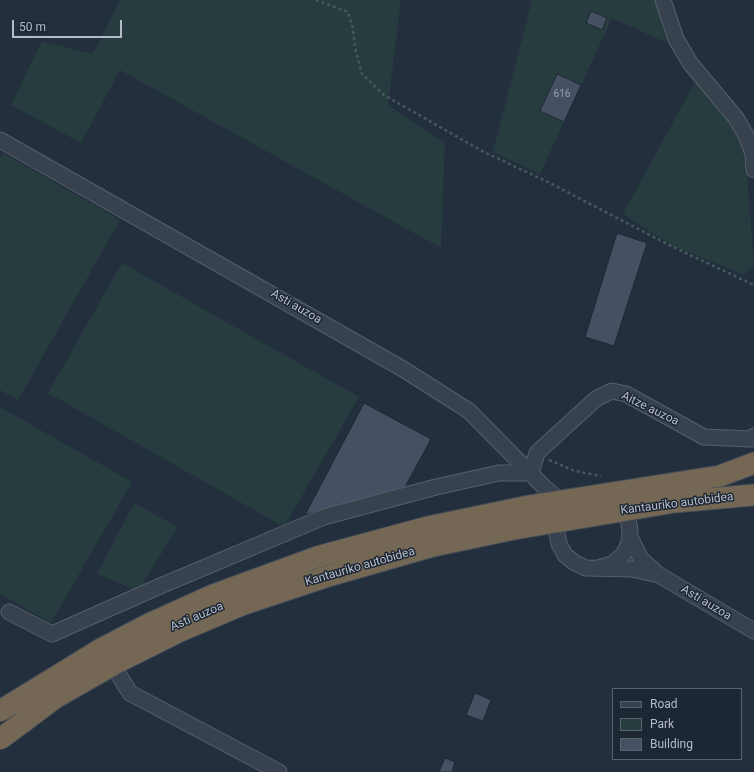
<!DOCTYPE html>
<style>
body{margin:0}
#map{position:relative;width:754px;height:772px;overflow:hidden;background:#242f3e;font-family:Roboto,sans-serif}
canvas{display:block}
.legend{position:absolute;left:612px;top:688px;width:130px;height:72px;box-sizing:border-box;background:#1d2633;border:1px solid #59626f;margin:0;padding:5px 7px;list-style:none;font-size:12px;color:#b4bcc9}
.legend li{display:flex;align-items:center;gap:8px;height:20px}
.legend b{width:20px;border:1px solid #59626f}
.scale{position:absolute;left:12px;top:20px;width:110px;height:18px;box-sizing:border-box;border:2px solid #b4bcc9;border-top:0;padding-left:5px;font-size:12px;line-height:14px;white-space:nowrap;color:#b4bcc9;-webkit-text-stroke:3px #1d2633;paint-order:stroke}
</style>
<div id="map">
<canvas width="754" height="772"></canvas>
<ul class="legend">
<li><b style="height:5px;background:#38414e"></b>Road</li>
<li><b style="height:11px;background:#263c3f"></b>Park</li>
<li><b style="height:11px;background:#455162"></b>Building</li>
</ul>
<div class="scale">50 m</div>
</div>
<script>
const g = document.querySelector('canvas').getContext('2d');
g.lineJoin = 'round';
function paint(path, color) { g.fillStyle = color; g.fill(path, 'evenodd'); }
const shape = rows => new Path2D(rows.map(r => 'M' + r).join(''));
function strokePath(path, color, width, dash) { g.strokeStyle = color; g.lineWidth = width; g.lineCap = dash ? 'butt' : 'round'; g.setLineDash(dash || []); g.stroke(path); }
function label(font, color, halo, rows, align = 'center') {
  g.font = font + ' Roboto,sans-serif'; g.lineWidth = 3; g.setLineDash([]); g.textBaseline = 'middle'; g.strokeStyle = halo; g.fillStyle = color; for (const [text, x, y, turn = 0] of rows) {
    g.save(); g.translate(x, y); g.rotate((+turn || 0) * Math.PI / 180); g.textAlign = isNaN(turn) ? turn : align; if (halo) g.strokeText(text, 0, 0); g.fillText(text, 0, 0); g.restore();
  }
}
const green = shape([
 [120,0,401,0,388,105,445,143,441,248,120,70,81,143,11,105,42,41,93,54],
 [532,0,656,0,667,43,612,18,540,174,493,152],
 [696,80,732,124,746,159,754,266,744,275,671,245,623,214],
 [3,153,120,220,18,400,0,390,0,158],
 [122,263,359,397,284,527,48,393],
 [0,407,132,482,51,623,0,594],
 [134,503,178,527,138,591,97,574]
]);
const building = shape([
 [591,11,607,18,602,30,586,23,591,11],
 [557,74,581,85,564,122,540,111,557,74],
 [617,233,647,243,614,346,585,337,617,233],
 [364,403,431,439,405,487,305,515,364,403],
 [475,693,491,700,483,721,466,715,475,693],
 [445,758,455,762,452,772,439,772,445,758]
]);
const path = shape([
 [316,0,348,12,353,29,355,47,362,74,384,95,482,151,550,183,671,246,754,285],
 [549,460,575,471,601,476]
]);
const minor = shape([
 [663,0,676,39,690,63,736,118,746,135,753,154,754,170],
 [0,140,403,369,469,411,545,488,565,505],
 [563,513,559,521,557,533,559,544,565,555,575,563,586,568,632,569,659,575],
 [630,537,641,559,659,575,754,631],
 [598,568,612,564,623,555,629,543,630,529,627,515,617,504],
 [9,612,52,634,158,587,324,517,436,487,499,473,531,473,537,453,541,449,597,398,612,391,626,394,704,437,751,439,754,436],
 [109,659,130,693,279,772]
]);
const highway = shape([
 [720,476,754,463]
]);
const highwayBridge = shape([
 [0,711,101,649,149,624,213,595,317,557,428,527,529,506,720,476],
 [0,739,55,698,118,662,180,631,244,604,325,577,433,546,514,529,675,502,754,495]
]);
const numberNames = [
 ["616",562,94]
];
const streetNames = [
 ["Asti auzoa",296,307,30],
 ["Aitze auzoa",650,409,26],
 ["Kantauriko autobidea",677,504,-7],
 ["Kantauriko autobidea",360,567,-16],
 ["Asti auzoa",706,603,31],
 ["Asti auzoa",197,617,-23]
];
paint(green, '#263c3f');
paint(building, '#455162');
strokePath(building, '#1f2835', 1);
strokePath(minor, '#565f6c', 17);
strokePath(highway, '#434c59', 23);
strokePath(path, '#44595c', 2.5, [3, 3]);
strokePath(minor, '#38414e', 15);
strokePath(highway, '#746855', 21);
strokePath(highwayBridge, '#434c59', 23, []);
strokePath(highwayBridge, '#746855', 21);
label('10px', '#98a1af', null, numberNames);
label('12px', '#b4bcc9', '#1d2633', streetNames);
</script>
